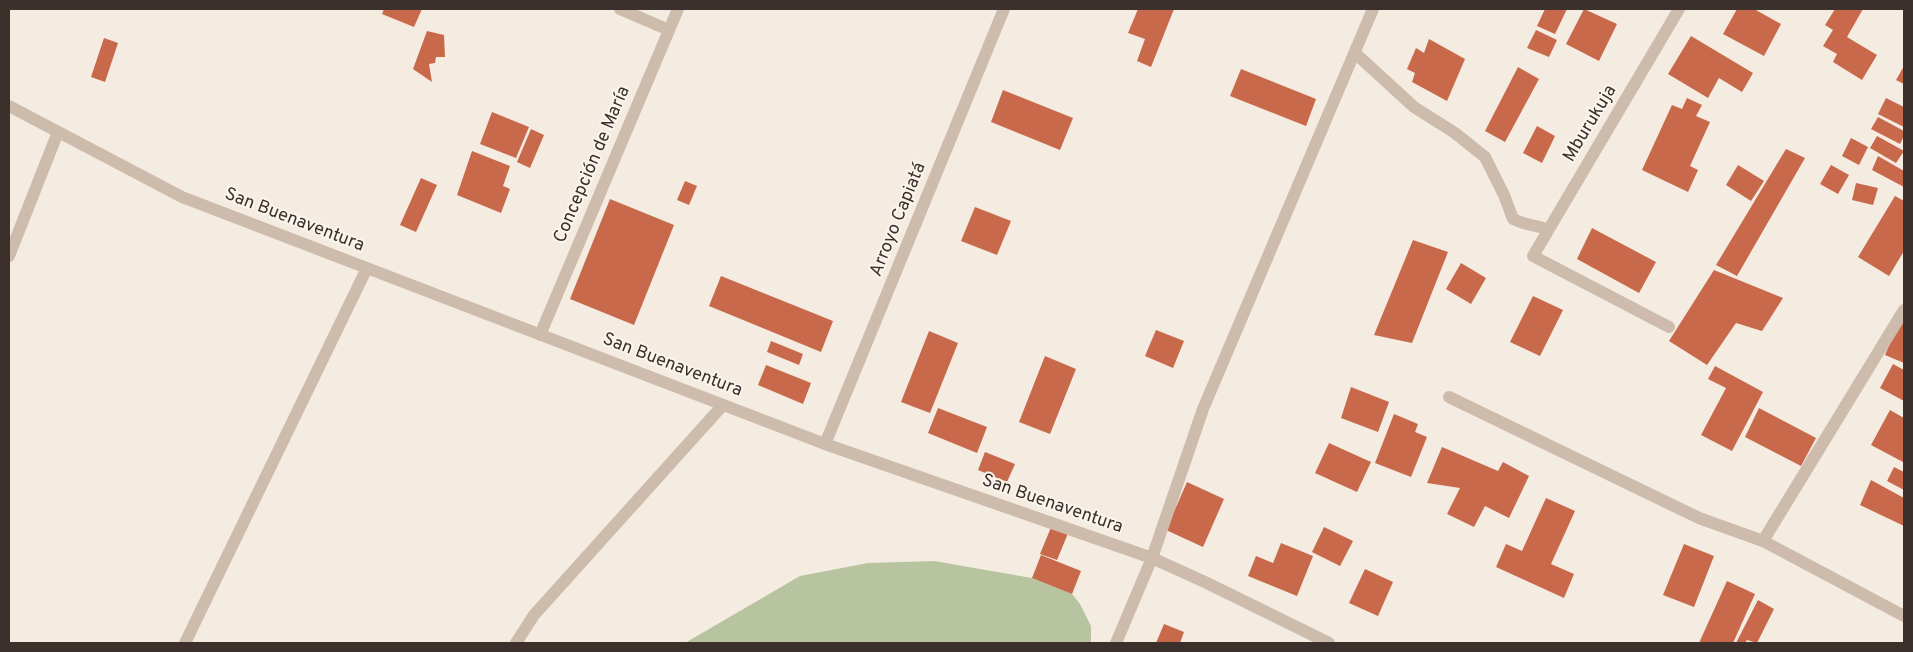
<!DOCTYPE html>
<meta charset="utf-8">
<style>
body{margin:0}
#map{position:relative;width:1913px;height:652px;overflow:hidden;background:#f4ebe1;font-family:Overpass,sans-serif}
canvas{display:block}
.frame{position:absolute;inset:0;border:10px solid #3b302b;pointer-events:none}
</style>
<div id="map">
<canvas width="1913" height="652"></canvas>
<div class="frame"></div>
</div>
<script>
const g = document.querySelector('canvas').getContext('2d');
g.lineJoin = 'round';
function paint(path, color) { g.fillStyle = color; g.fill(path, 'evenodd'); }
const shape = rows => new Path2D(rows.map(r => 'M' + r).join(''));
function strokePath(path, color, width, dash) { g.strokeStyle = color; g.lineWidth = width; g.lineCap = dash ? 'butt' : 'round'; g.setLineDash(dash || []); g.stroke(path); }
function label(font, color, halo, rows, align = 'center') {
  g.font = font + ' Overpass,sans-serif'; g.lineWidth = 4; g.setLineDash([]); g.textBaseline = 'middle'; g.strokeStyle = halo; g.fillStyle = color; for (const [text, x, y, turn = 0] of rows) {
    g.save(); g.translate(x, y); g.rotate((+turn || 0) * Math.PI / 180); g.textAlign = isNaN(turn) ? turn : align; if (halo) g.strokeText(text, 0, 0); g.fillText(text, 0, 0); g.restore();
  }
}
const green = shape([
 [934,561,1032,578,1072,594,1080,604,1091,626,1091,643,685,643,800,576,868,563]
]);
const building = shape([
 [384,9,422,9,414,27,382,14],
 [1138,9,1174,9,1151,67,1137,61,1145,39,1128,33],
 [1545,9,1567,9,1555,34,1537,26],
 [1584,9,1617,24,1599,61,1566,44],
 [1737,9,1754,9,1781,24,1764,56,1723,34],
 [1835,9,1863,9,1847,37,1877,55,1862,80,1833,62,1837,54,1823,46,1833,30,1825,25],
 [1536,30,1557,40,1549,57,1527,48],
 [427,31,444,35,445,57,436,57,435,63,429,64,432,82,413,69],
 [1691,36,1753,73,1742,92,1719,78,1708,98,1668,74],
 [104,38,118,43,105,82,91,77],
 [1429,39,1465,59,1447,101,1412,82,1415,73,1407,69,1416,48,1424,53],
 [1904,66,1904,84,1896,80],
 [1518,67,1539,79,1505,142,1485,131],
 [1241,69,1316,99,1306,126,1230,96],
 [1003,90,1073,118,1060,150,991,122],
 [1687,98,1702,105,1696,116,1710,122,1690,166,1698,170,1688,192,1642,170,1672,105,1682,109],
 [1886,98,1904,107,1904,127,1878,114],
 [492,112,529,127,516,158,480,144],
 [1878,117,1904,131,1904,136,1900,144,1871,129],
 [1537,126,1555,136,1542,163,1523,153],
 [531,129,544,135,530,168,517,162],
 [1877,136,1904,151,1896,163,1870,148],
 [1851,138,1868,147,1859,165,1842,156],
 [1786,149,1805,158,1737,276,1716,265],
 [472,151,510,166,503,186,510,189,501,213,457,195],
 [1878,156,1904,171,1904,187,1872,170],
 [1738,165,1764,181,1751,201,1726,185],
 [1831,165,1849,175,1838,194,1820,184],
 [421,178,437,185,416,232,400,225],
 [685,181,697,186,689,205,677,200],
 [1856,183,1878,188,1873,205,1852,200],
 [1895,196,1904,201,1904,251,1889,276,1858,257],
 [610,199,674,225,634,325,570,299],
 [975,207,1011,221,997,255,961,241],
 [1592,228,1656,262,1639,293,1577,259],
 [1413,240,1448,252,1412,343,1374,335],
 [1461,263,1486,278,1471,304,1446,289],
 [1714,270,1783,298,1762,331,1736,323,1707,365,1669,341],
 [721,276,833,321,821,352,709,306],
 [1533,296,1563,310,1540,356,1510,342],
 [1899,322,1904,324,1904,363,1885,355],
 [1156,330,1184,341,1173,368,1145,356],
 [929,331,958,343,930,413,901,402],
 [771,341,803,354,799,365,767,352],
 [1045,356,1076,369,1050,434,1019,422],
 [1893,364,1904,370,1904,401,1880,388],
 [766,365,811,383,803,404,758,385],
 [1715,366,1763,392,1732,451,1701,435,1726,388,1708,379],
 [1351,387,1389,402,1378,432,1341,418],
 [938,408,987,427,977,453,928,433],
 [1759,408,1816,438,1801,466,1745,437],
 [1890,410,1904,418,1904,459,1903,462,1871,445],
 [1394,414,1418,424,1415,432,1427,437,1411,477,1375,463],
 [1329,443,1371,462,1357,492,1315,473],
 [1442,447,1498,471,1503,462,1529,476,1509,518,1485,506,1474,527,1447,514,1460,488,1427,483],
 [985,452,1015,464,1007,482,978,470],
 [1894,467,1904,472,1904,490,1887,481],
 [1871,480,1904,498,1904,526,1860,505],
 [1187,482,1224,499,1203,547,1166,530],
 [1546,498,1575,511,1551,564,1574,574,1564,598,1496,567,1506,544,1522,551],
 [1052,525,1069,531,1057,560,1040,554],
 [1324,527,1353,541,1340,566,1312,552],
 [1281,543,1313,556,1297,596,1248,576,1256,556,1273,563],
 [1684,544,1714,556,1694,607,1663,595],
 [1041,555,1081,571,1072,594,1032,578],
 [1365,569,1393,582,1378,616,1349,603],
 [1727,581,1755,594,1733,643,1699,643],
 [1758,600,1774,609,1757,643,1747,640,1745,643,1736,643],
 [1164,624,1184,632,1180,643,1156,643]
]);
const minor = shape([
 [620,9,669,30],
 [1355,53,1414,107,1455,133,1485,157,1504,195,1513,219,1523,223,1548,229],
 [9,106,182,197,825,444,1152,558,1207,583,1329,643],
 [9,256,58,132],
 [1669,327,1533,256,1679,9],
 [540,335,678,9],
 [1449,397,1699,518,1763,541,1904,616],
 [825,444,1004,9],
 [1763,541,1904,310],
 [185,643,367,268],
 [516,643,534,615,723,405],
 [1116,643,1152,558,1203,409,1373,9]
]);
const streetNames = [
 ["Mburukuja",1591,124,-59],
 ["Concepción de María",593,165,-67],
 ["Arroyo Capiatá",899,220,-68],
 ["San Buenaventura",294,221,21],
 ["San Buenaventura",672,366,21],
 ["San Buenaventura",1052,505,19]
];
paint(green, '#b8c4a0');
paint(building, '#c8694b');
strokePath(minor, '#cdbbac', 12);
label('18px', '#3b302b', '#fbf5ee', streetNames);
</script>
